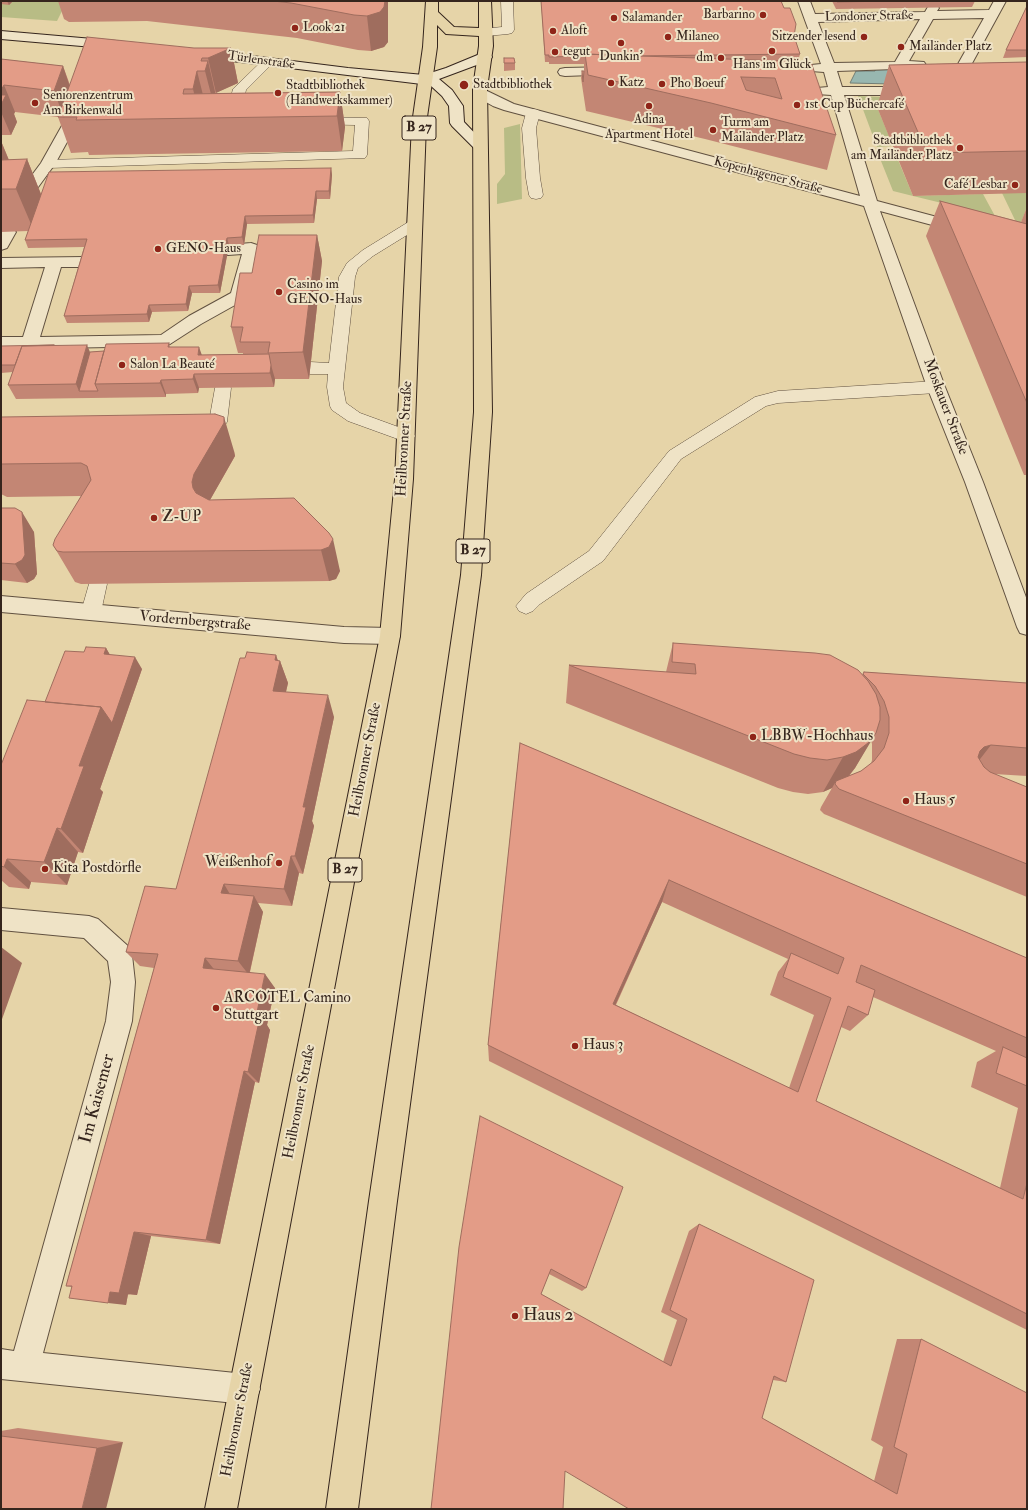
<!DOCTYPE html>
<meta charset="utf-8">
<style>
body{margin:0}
#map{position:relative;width:1028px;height:1510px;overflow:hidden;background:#e6d4a8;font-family:"IM FELL Double Pica",serif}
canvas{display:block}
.frame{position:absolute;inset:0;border:2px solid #35251d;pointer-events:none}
</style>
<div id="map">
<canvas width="1028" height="1510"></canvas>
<div class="frame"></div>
</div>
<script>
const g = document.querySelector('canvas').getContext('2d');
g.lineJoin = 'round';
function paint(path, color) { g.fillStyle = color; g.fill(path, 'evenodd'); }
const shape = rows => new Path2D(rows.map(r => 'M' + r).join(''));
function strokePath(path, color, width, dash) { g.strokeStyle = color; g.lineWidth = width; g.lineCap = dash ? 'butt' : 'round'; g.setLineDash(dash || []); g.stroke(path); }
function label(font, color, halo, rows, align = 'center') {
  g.font = font + ' "IM FELL Double Pica",serif'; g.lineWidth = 4; g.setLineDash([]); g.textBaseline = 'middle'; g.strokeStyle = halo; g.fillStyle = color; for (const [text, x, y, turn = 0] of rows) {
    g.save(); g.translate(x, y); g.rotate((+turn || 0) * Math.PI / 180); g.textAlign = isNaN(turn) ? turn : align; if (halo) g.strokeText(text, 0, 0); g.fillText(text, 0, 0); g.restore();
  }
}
const green = shape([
 [1,1,67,1,57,21,1,17],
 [858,96,940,99,877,107,893,146,877,147],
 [520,124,522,199,497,204,497,184,505,174,504,128],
 [896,155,913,196,983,194,995,216,913,196,893,191,879,156],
 [1002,193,1027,193,1027,207,1020,225,1015,220]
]);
const water = shape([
 [929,68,936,85,850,83,856,71,875,71,875,69,929,68]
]);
const lane = shape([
 [501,1,513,1,514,30,512,33,508,34,486,36,482,35,480,32,482,29,502,27,501,1],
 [268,58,272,59,274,62,246,90,239,120,237,123,227,123,225,120,233,89,264,59,268,58],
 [533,109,538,110,540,113,536,128,540,178,543,195,541,198,536,199,531,198,529,195,526,178,522,128,526,113,528,110,533,109],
 [315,117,367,118,369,121,367,155,365,158,48,168,43,167,41,164,43,161,48,160,353,151,355,125,310,124,308,121,310,118,315,117],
 [415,220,420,221,422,224,420,227,373,256,358,268,355,277,343,387,346,403,360,413,412,432,415,436,412,440,406,442,348,421,332,410,330,406,327,387,328,374,310,374,304,372,302,368,304,364,310,362,329,363,339,277,347,263,363,250,410,221,415,220],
 [936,381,942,383,944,387,942,391,936,393,778,403,766,406,681,459,603,561,540,604,533,611,526,614,519,611,516,606,526,594,589,551,669,451,755,397,778,391,936,381],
 [223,382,229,384,231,388,227,422,224,426,218,428,195,428,189,426,186,422,189,418,195,416,210,416,215,388,217,384,223,382],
 [98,577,105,579,107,584,101,612,98,617,91,620,84,617,81,612,89,584,91,579,98,577]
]);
const street = shape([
 [798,1,810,1,815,14,925,12,929,5,933,4,937,5,939,8,937,11,989,10,994,1,1006,1,970,67,960,67,958,64,984,18,933,19,909,61,924,62,926,65,924,68,837,71,842,87,912,87,917,88,919,91,917,94,912,95,844,95,877,201,967,225,970,228,967,231,962,233,880,211,945,387,983,482,1027,600,1027,635,1020,633,1017,627,965,482,927,387,864,206,504,110,493,106,475,96,473,93,475,90,480,89,485,90,514,104,860,196,831,95,817,94,815,91,817,88,828,87,824,72,811,71,809,68,811,65,821,64,798,1],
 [920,19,895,62,834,63,818,22,920,19],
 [612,67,617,68,619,71,617,74,565,76,560,75,558,72,560,69,565,68,612,67],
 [76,103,81,104,83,107,78,122,55,164,25,205,20,207,15,205,12,202,41,163,64,122,69,107,71,104,76,103],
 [8,227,13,229,16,232,7,248,1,250,1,231,3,229,8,227],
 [251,243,257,245,259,248,246,296,244,300,201,324,170,344,164,346,1,349,1,337,23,337,45,267,1,268,1,258,85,257,91,259,93,262,91,265,85,267,61,267,40,337,161,335,189,316,231,293,242,254,228,255,222,253,220,250,222,247,228,245,251,243],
 [1,596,344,627,390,628,397,630,400,636,397,642,390,644,344,643,1,612,1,596],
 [1,908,89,916,98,919,129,947,132,955,135,982,132,1021,43,1353,245,1374,256,1378,260,1389,256,1400,245,1404,1,1379,1,1349,14,1351,106,1021,111,982,108,961,84,938,1,930,1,908]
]);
const secondary = shape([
 [1,31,116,41,121,42,123,45,121,48,116,49,1,39,1,31],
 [204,50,348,68,424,75,446,68,480,54,490,54,492,57,490,60,439,79,452,90,463,106,464,122,487,146,485,149,480,150,475,149,452,126,450,123,449,106,442,96,430,85,199,57,197,54,199,51,204,50]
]);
const primary = shape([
 [426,1,438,1,438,12,454,27,479,28,479,1,491,1,493,46,487,88,492,412,481,575,397,1201,358,1509,326,1509,369,1201,461,575,474,412,473,88,479,46,479,36,446,34,437,25,437,47,426,124,413,479,400,636,237,1509,205,1509,380,636,395,479,412,124,423,47,426,1]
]);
const wall = shape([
 [1,1,13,1,9,5,1,4],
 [58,1,388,1,388,42,384,47,371,51,358,50,297,38,147,21,69,22,64,19],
 [541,1,781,1,800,54,798,61,786,61,836,135,827,170,705,139,586,111,581,78,582,71,584,71,584,64,549,64,549,62,545,62],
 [832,1,975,1,972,7,836,9],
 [1027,6,1027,57,1003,58,1006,50],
 [194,48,231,48,238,83,215,93,340,92,345,127,342,151,89,155,88,152,71,153,58,117,15,112,14,114,17,122,11,135,1,135,1,59,63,66,70,85],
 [504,58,515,63,515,70,504,71],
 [1027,62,1027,193,913,196,877,107,889,65],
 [1,141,9,160,27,159,41,194,331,168,332,175,330,199,317,199,314,223,247,224,244,245,229,245,220,293,192,293,188,311,152,312,149,322,67,323,64,316,84,247,28,248,25,240,28,231,1,232],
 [940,201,1021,222,1027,207,1027,475,1024,475,926,236],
 [317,235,322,261,309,379,275,379,274,387,199,388,198,393,166,394,166,397,16,399,8,385,13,372,1,373,1,346,90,352,104,351,169,343,170,347,202,355,243,354,243,353,238,353,231,327,252,273],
 [1,417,234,451,235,456,210,500,294,498,340,571,336,579,329,581,81,584,75,582,53,545,81,496,7,497,1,494],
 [1,508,34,532,37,574,34,579,27,583,1,580],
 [673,643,862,675,864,672,1027,683,1027,776,994,774,1027,787,1027,897,824,814,820,810,821,807,832,788,823,792,808,794,793,792,778,788,566,703,569,665,666,672],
 [871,740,872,744,872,760,871,764,861,771,849,776,855,768],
 [106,648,110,655,142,669,100,789,103,792,83,853,78,852,67,885,31,882,29,889,9,887,1,880,1,765,45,702,84,652],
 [276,655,278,661,280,661,288,683,286,692,334,717,312,821,314,826,303,874,299,873,292,906,258,903,263,912,250,972,275,988,267,1025,270,1030,259,1083,255,1082,220,1244,151,1236,137,1295,128,1294,126,1305,72,1287,66,1286,154,968,140,966,126,952,176,889,245,658],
 [520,743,1027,958,1027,1330,489,1061,488,1045],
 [662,902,788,959,778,972,770,995,814,1015,789,1088,616,1005],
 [873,997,996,1051,977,1062,971,1087,1018,1108,1000,1188,816,1101,841,1027,850,1031,868,1015],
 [480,1116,586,1288,582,1291,549,1274,541,1294,663,1362,677,1320,661,1312,689,1231,699,1224,786,1382,773,1380,762,1418,874,1481,883,1447,871,1440,897,1339,921,1339,1027,1509,565,1471],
 [18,1428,123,1442,1,1509,1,1431]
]);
const shadedWall = shape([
 [7,1,13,1,9,5],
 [385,1,388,1,388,42,384,47,371,51,367,16],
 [231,48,238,83,216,93,208,58],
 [208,61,216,96,214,106,205,71],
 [63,66,72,93,64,118,54,91],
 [197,71,206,107,200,118,193,89],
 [4,85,15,112,14,114,17,122,11,135,1,112,1,90],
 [340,92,345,127,342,151,337,116],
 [1,141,10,163,1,188],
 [27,159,44,202,34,231,16,189],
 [331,168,332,175,330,199,329,191],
 [316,191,317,199,314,223,313,215],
 [245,216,247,224,244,245,242,237],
 [317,235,322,261,309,379,303,352],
 [227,238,229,245,220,293,218,285],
 [189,286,192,293,188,311,186,304],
 [149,305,152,312,149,322,147,314],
 [87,345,93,359,79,391,82,398,76,384],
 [199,347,204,361,198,355],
 [271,365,275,379,274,387,270,373],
 [194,374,199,388,198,393,193,379],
 [161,380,166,394,166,397,160,383],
 [224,417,234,451,235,456,206,507,193,488,192,482,194,474],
 [22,512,34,532,37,574,34,579,27,583,15,564],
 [333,539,340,571,336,579,329,581,321,550],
 [106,648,113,660,104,654],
 [276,655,279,664,280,661,288,683,281,712,273,691,275,660],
 [135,657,142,669,100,789,103,792,83,853,61,829,79,766,101,707],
 [328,695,334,717,312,821,314,826,303,874,295,856,303,807],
 [876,733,855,768,847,778,836,786,836,781,832,788,823,792,843,757],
 [991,745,970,772,980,751,984,747],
 [57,828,78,852,67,885,44,862],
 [291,856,299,873,292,906,284,889],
 [7,859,31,882,29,889,4,867],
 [669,880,662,902,608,1021,613,1004],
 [224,884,234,901,221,893],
 [254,896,263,912,249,975,238,961],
 [1,947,22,963,1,1022],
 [205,958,217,973,203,968],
 [265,974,275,988,267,1025,270,1030,259,1083,248,1072,256,1017],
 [244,1071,255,1082,220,1244,206,1240],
 [134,1232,151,1236,137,1295,119,1293],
 [110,1292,128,1294,126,1305,108,1303],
 [123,1442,106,1509,82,1509,97,1448]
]);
const building = shape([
 [273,1,385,1,384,7,380,12,367,16,354,15,291,3,273,1],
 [541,1,781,1,784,8,790,8,796,24,794,36,800,54,631,56,585,54,584,56,549,57,549,55,545,55,541,1],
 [837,1,891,1,837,2,837,1],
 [1027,6,1027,50,1006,50,1027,6],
 [87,37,194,48,231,48,208,58,202,58,201,61,208,61,205,71,197,71,193,89,184,89,183,94,340,92,337,116,76,120,77,117,58,117,87,37],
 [585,54,811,62,836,135,711,103,588,75,585,54],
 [741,77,775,78,782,99,746,90,741,77],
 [504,58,514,58,515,63,504,63,504,58],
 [1,59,63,66,54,91,4,85,1,90,1,59],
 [1027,62,1027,151,927,153,889,65,1027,62],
 [582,71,584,71,583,82,582,71],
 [1,95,6,95,1,105,1,95],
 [27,159,16,189,1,189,1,160,27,159],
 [331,168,329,191,316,191,313,215,245,216,242,237,227,238,218,285,189,286,186,304,149,305,147,314,64,316,87,239,25,240,49,172,331,168],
 [940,201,1027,224,1027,403,940,201],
 [259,235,317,235,303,352,268,353,270,342,240,342,243,327,231,327,240,273,252,273,259,235],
 [169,343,168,347,199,347,198,355,269,354,271,365,270,373,194,374,193,379,161,380,160,383,95,384,106,344,169,343],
 [54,345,22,346,15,365,1,365,1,346,54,345],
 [87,345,76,384,8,385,22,346,87,345],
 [104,351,95,384,98,391,79,391,90,352,104,351],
 [215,414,224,417,224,423,194,474,192,482,193,488,196,493,209,500,294,498,329,533,333,539,329,547,321,550,63,552,57,551,53,545,55,539,91,480,87,466,81,463,1,464,1,417,215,414],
 [1,508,15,508,22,512,25,555,22,560,15,564,1,563,1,508],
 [673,643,815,653,830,655,858,670,868,681,876,694,880,707,880,720,876,733,868,743,856,752,843,757,827,760,810,758,794,754,569,665,696,674,695,664,672,662,673,643],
 [86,647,106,648,104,654,135,657,112,723,101,707,45,702,65,651,84,652,86,647],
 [247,652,276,655,275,660,280,661,273,691,328,695,303,807,306,807,295,856,291,856,284,889,224,884,221,893,254,896,238,961,205,958,203,968,265,974,256,1017,260,1017,248,1072,244,1071,206,1240,134,1232,119,1293,110,1292,108,1303,69,1298,72,1286,66,1286,158,954,126,952,145,886,176,889,240,658,245,658,247,652],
 [864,672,1027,683,1027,748,991,745,984,747,980,751,978,757,984,767,990,772,1027,787,1027,864,839,789,835,784,836,781,861,771,874,761,884,748,889,733,889,717,884,701,875,686,863,674,864,672],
 [27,700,101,707,79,766,84,766,61,829,57,828,44,862,7,859,4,867,1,866,1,765,27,700],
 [520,743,1027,958,1027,1038,861,965,856,982,875,990,868,1015,848,1006,816,1101,1023,1199,1027,1183,1027,1314,488,1045,520,743],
 [669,880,844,958,838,974,791,953,783,977,831,998,798,1092,613,1004,669,880],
 [1003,1047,1027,1058,1027,1086,996,1073,1003,1047],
 [480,1116,623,1187,586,1288,551,1269,541,1294,671,1366,687,1319,670,1310,699,1224,814,1280,786,1382,774,1376,762,1418,897,1494,907,1454,894,1447,921,1339,1027,1393,1027,1509,629,1509,565,1471,563,1509,431,1509,459,1247,480,1116],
 [1,1436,97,1448,82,1509,1,1509,1,1436]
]);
const markers = [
 [763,15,4,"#8f2418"],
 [614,18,4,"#8f2418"],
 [295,28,4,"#8f2418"],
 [553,31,4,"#8f2418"],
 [668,37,4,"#8f2418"],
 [864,37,4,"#8f2418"],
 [621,43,4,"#8f2418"],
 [901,47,4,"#8f2418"],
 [772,51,4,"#8f2418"],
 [555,52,4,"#8f2418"],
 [721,58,4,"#8f2418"],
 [611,83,4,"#8f2418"],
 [662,84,4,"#8f2418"],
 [464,85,5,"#8f2418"],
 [278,93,4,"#8f2418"],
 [35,103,4,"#8f2418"],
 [797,105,4,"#8f2418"],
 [649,106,4,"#8f2418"],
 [713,130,4,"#8f2418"],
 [960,148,4,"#8f2418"],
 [1015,185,4,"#8f2418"],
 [158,249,4,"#8f2418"],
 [279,292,4,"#8f2418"],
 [122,365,4,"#8f2418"],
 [154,518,4,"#8f2418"],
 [753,737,4,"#8f2418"],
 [906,801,4,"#8f2418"],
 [279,863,4,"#8f2418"],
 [45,869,4,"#8f2418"],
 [216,1008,4,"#8f2418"],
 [575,1046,4,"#8f2418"],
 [515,1316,4,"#8f2418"]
];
const farPoinames = [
 ["Barbarino",755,15,"right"],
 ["Salamander",622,18],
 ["Look 21",303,28],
 ["Aloft",561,31],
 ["Milaneo",676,37],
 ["Sitzender lesend",856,37,"right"],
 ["Mailänder Platz",909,47],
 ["tegut",563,52],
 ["Dunkin'",621,57,"center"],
 ["dm",713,58,"right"],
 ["Hans im Glück",772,65,"center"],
 ["Katz",619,83],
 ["Pho Boeuf",670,84],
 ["Stadtbibliothek",473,85],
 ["Stadtbibliothek",286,86],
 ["(Handwerkskammer)",286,101],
 ["Seniorenzentrum",43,96],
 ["Am Birkenwald",43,111],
 ["1st Cup Büchercafé",805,105],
 ["Adina",649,120,"center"],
 ["Apartment Hotel",649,135,"center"],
 ["Turm am",721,123],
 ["Mailänder Platz",721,138],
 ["Stadtbibliothek",952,141,"right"],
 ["am Mailänder Platz",952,156,"right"],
 ["Café Lesbar",1007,185,"right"],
 ["GENO-Haus",166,249],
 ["Casino im",287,285],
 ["GENO-Haus",287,300],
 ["Salon La Beauté",130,365]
];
const farStreetnames = [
 ["Londoner Straße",869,17,-1],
 ["Türlenstraße",261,61,8],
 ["Kopenhagener Straße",768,176,15]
];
const shields = [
 [419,128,34],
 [473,551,34],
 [345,870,34]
];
const shieldNames = [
 ["B 27",419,128],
 ["B 27",473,551],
 ["B 27",345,870]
];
const streetNames = [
 ["Moskauer Straße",945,407,69],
 ["Heilbronner Straße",405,439,-87],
 ["Vordernbergstraße",195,622,5],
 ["Heilbronner Straße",366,760,-79],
 ["Heilbronner Straße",300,1102,-79],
 ["Heilbronner Straße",238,1420,-79]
];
const poiNames = [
 ["Z-UP",162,518],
 ["LBBW-Hochhaus",761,737],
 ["Haus 5",914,801],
 ["Weißenhof",271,863,"right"],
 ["Kita Postdörfle",53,869],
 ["ARCOTEL Camino",224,999],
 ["Stuttgart",224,1016],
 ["Haus 3",583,1046]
];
const nearStreetnames = [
 ["Im Kaisemer",98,1099,-75]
];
const nearPoinames = [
 ["Haus 2",523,1316]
];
paint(green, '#b8bc85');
paint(water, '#98b7b0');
strokePath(water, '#707d75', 1);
strokePath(lane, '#615140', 1);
strokePath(street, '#615140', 2);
strokePath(secondary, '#35251d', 2);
strokePath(primary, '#35251d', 2);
paint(lane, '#efe3c6');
paint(street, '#efe3c6');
paint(secondary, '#efe3c6');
paint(primary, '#e6d4a8');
paint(wall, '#c38674');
paint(shadedWall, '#9f6d5e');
paint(building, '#e39c87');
strokePath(building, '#9f6d5e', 1);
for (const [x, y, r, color] of markers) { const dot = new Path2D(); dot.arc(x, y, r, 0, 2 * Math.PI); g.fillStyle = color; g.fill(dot); strokePath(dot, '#efe3c6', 1.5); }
label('13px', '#35251d', '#efe3c6', farPoinames, 'left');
label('13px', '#35251d', '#efe3c6', farStreetnames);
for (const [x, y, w] of shields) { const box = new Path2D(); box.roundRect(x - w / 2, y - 12, w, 24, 3); g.fillStyle = '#efe3c6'; g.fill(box); strokePath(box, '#35251d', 1); }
label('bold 14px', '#35251d', null, shieldNames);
label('15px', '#35251d', '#efe3c6', streetNames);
label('15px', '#35251d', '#efe3c6', poiNames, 'left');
label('18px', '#35251d', '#efe3c6', nearStreetnames);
label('18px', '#35251d', '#efe3c6', nearPoinames, 'left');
</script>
